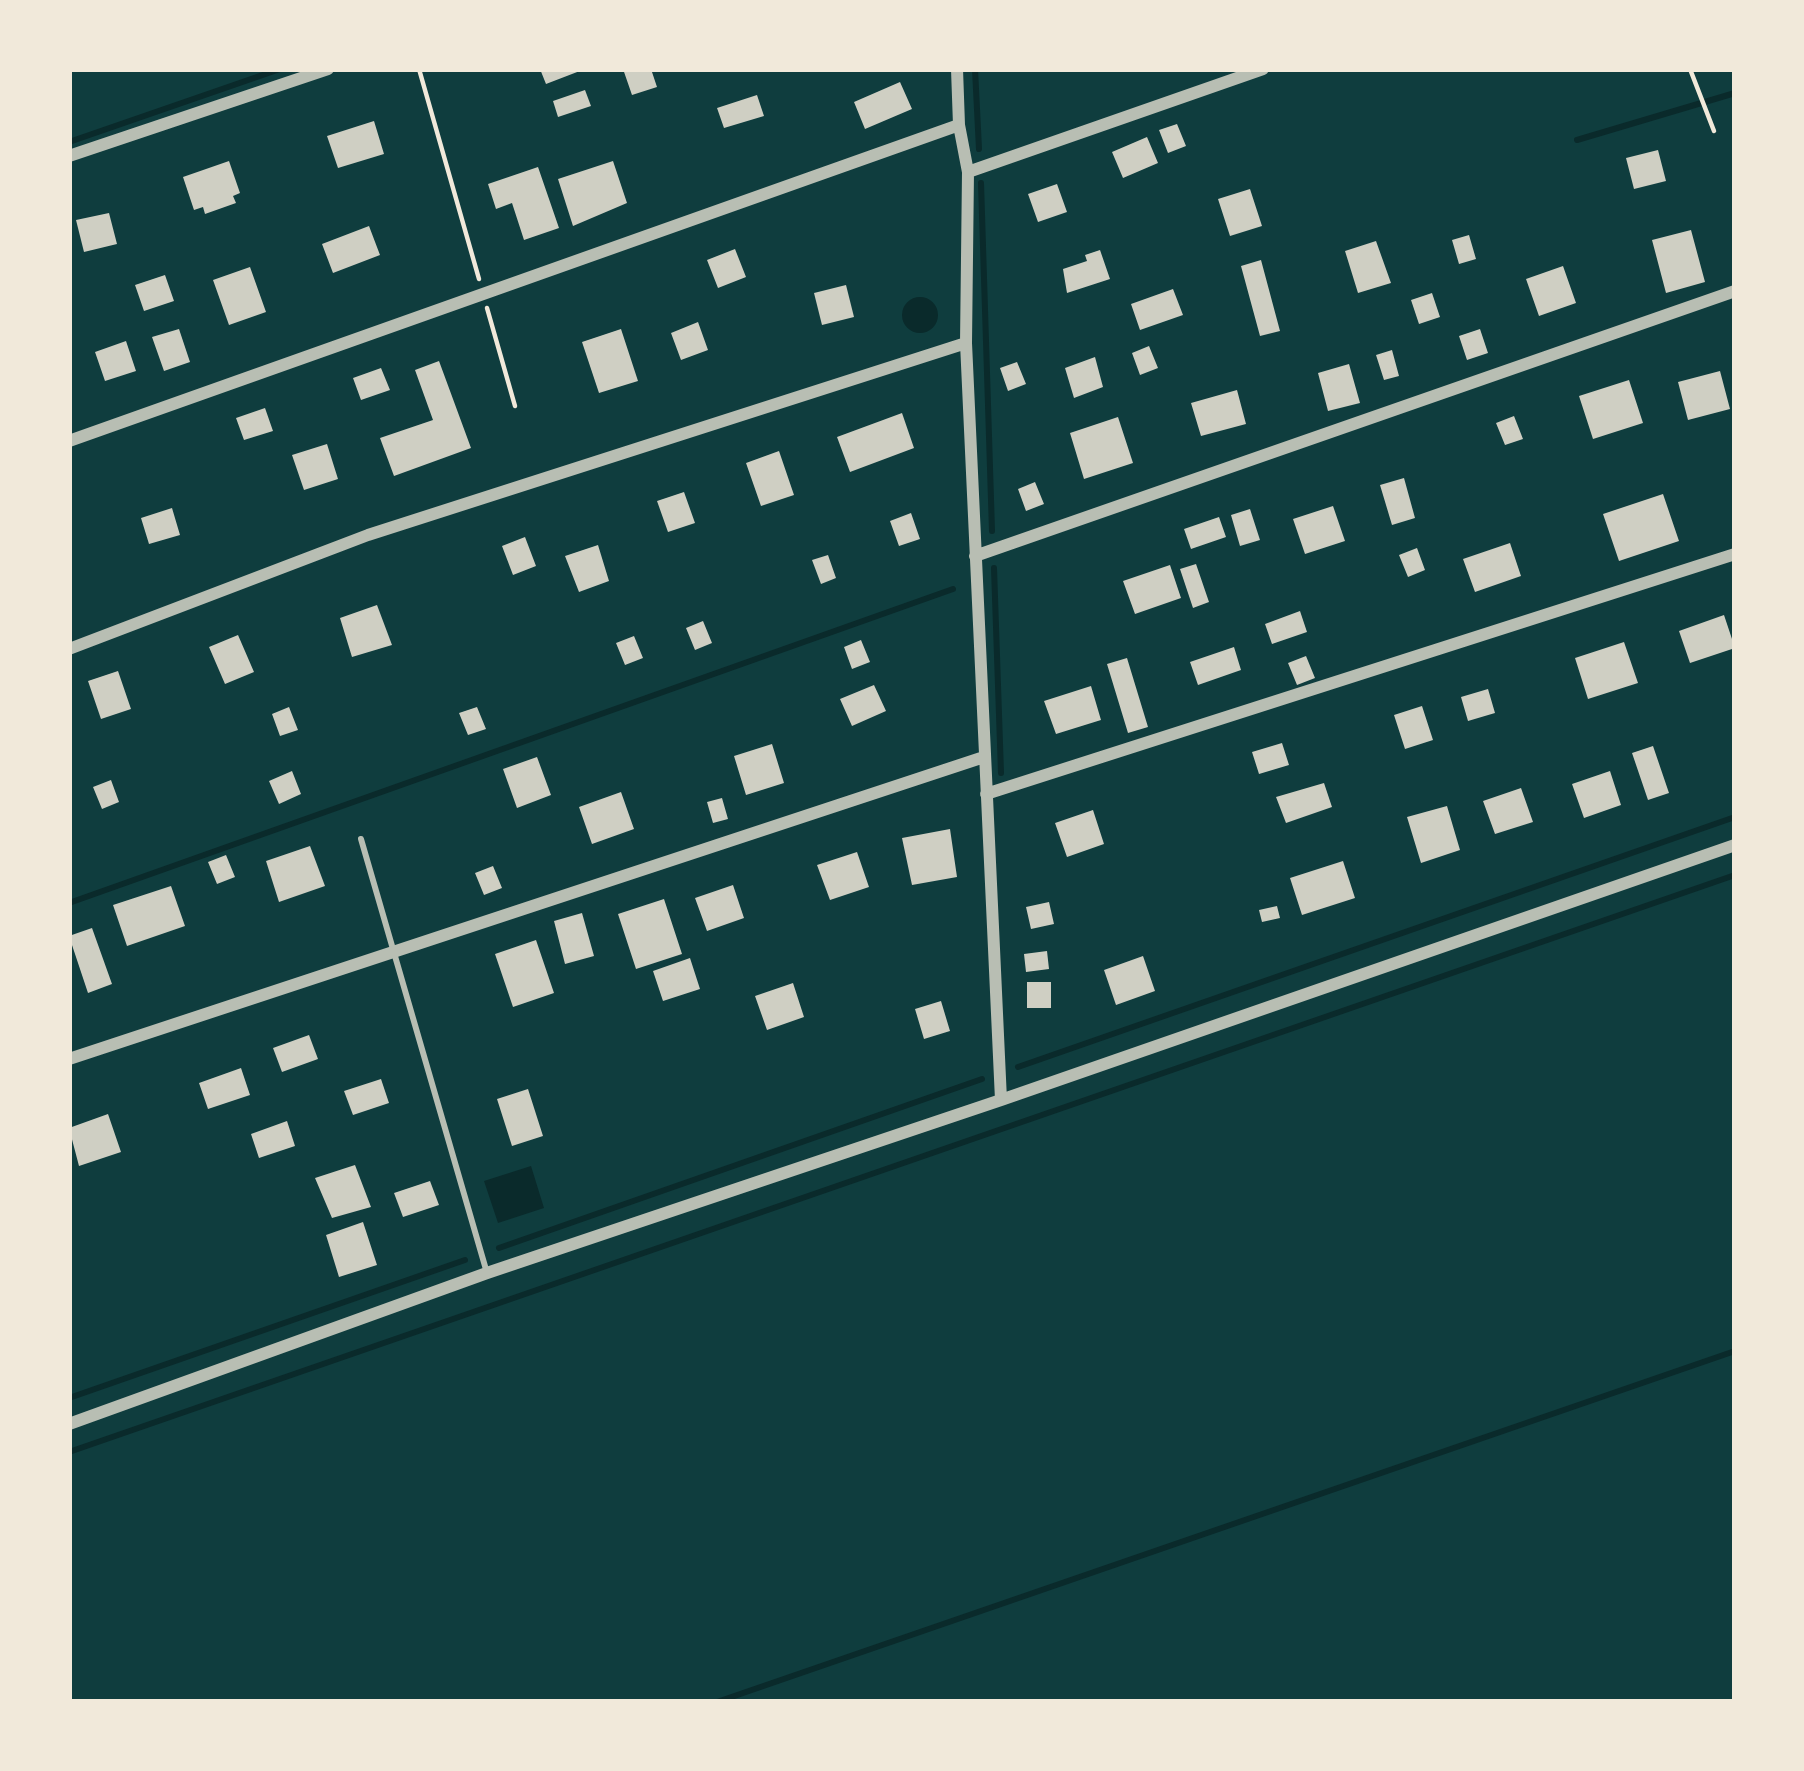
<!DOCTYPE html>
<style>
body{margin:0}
#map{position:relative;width:1804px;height:1771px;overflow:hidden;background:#0f3d3e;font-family:Commissioner,sans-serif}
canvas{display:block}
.frame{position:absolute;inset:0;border:72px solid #f1e9da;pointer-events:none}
</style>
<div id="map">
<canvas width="1804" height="1771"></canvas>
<div class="frame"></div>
</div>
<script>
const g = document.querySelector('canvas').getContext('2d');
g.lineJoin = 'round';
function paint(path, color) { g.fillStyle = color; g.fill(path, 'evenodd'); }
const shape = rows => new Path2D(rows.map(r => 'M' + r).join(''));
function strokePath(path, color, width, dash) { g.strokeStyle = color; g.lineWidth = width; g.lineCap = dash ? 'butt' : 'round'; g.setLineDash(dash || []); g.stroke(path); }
const water = shape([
 '902 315a18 18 0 1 1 36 0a18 18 0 1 1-36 0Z',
 [531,1166,544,1208,498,1223,484,1181]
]);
const stream = shape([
 [975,69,979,149],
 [1577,140,1735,93],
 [69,142,280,69],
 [981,183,992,531],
 [994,568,1001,773],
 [69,903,953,589],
 [1018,1067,1735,817],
 [499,1248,982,1079],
 [69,1398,465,1260],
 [69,1452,1735,875],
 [717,1702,1735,1351]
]);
const building = shape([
 [540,69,585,69,546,84],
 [623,69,651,69,657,87,632,95],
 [900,82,912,109,865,129,854,102],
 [585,90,591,106,558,117,553,101],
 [757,95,764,116,724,128,717,108],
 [374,121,384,154,338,168,327,136],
 [1177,124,1186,146,1168,153,1159,130],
 [1147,137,1158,163,1123,178,1112,152],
 [1658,150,1666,181,1634,189,1626,158],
 [229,161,240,193,233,196,236,203,205,214,203,207,194,210,183,177],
 [613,161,627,203,573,226,558,179],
 [538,167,559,228,524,240,512,203,496,209,488,184],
 [1057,184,1067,212,1038,222,1028,194],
 [1250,189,1262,226,1230,236,1218,199],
 [109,213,117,244,84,252,76,220],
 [369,226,380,255,333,273,322,244],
 [1691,230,1705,282,1666,293,1652,240],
 [1469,235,1476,259,1459,264,1452,240],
 [1376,241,1391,283,1358,293,1345,251],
 [735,249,746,277,718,288,707,260],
 [1100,250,1110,279,1067,293,1063,269,1087,261,1085,255],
 [1261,260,1280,331,1260,336,1241,266],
 [1563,266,1576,303,1539,316,1526,279],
 [250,267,266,312,229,325,213,280],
 [165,275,174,301,144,311,135,285],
 [846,285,854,317,822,325,814,293],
 [1173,289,1183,315,1140,330,1131,304],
 [1432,293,1440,317,1419,324,1411,300],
 [698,322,708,350,681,360,671,333],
 [179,329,190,362,164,371,152,337],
 [621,329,638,381,599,393,582,342],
 [1480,329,1488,353,1467,360,1459,336],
 [126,341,136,371,105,381,95,352],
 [1149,346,1158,368,1140,375,1132,353],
 [1392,350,1399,376,1384,380,1376,355],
 [1095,357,1103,387,1074,398,1065,368],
 [439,361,471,448,394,476,380,438,433,420,415,370],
 [1017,362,1026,384,1008,391,1000,368],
 [1349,364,1360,403,1328,411,1318,373],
 [381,368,390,390,361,400,353,378],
 [1720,371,1730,409,1688,420,1678,382],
 [1629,380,1643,423,1593,439,1579,396],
 [1237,390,1246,424,1201,436,1191,403],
 [265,408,273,431,244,440,236,418],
 [902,413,914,448,850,472,837,437],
 [1514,416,1523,439,1505,445,1496,423],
 [1118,417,1133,463,1084,479,1070,433],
 [327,444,338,479,304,490,292,455],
 [779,451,794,495,761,506,746,463],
 [1404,478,1415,518,1392,525,1380,485],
 [1035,482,1044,504,1026,511,1018,489],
 [684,492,695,523,668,532,657,501],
 [1663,494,1679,541,1619,561,1603,514],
 [1333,506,1345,541,1305,554,1293,519],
 [172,508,180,535,149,544,141,518],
 [1250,509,1260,540,1240,546,1231,515],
 [911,513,920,539,899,546,890,521],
 [1219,517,1226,537,1191,549,1184,529],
 [525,537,536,566,513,575,502,546],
 [1510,543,1521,576,1475,592,1463,559],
 [598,545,609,581,579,592,565,556],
 [1417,548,1425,570,1408,577,1399,555],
 [828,555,836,578,821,584,812,560],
 [1196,564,1209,602,1193,608,1180,569],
 [1170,565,1181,598,1135,614,1123,581],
 [377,605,392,645,352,657,340,618],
 [1300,611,1307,632,1272,644,1265,624],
 [1724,615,1735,648,1690,663,1679,631],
 [703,621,712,643,695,650,686,628],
 [238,635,254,672,225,684,209,647],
 [634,636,643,658,625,665,616,643],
 [861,640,870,662,852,669,844,647],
 [1624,642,1638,683,1588,699,1575,658],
 [1234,647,1241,670,1198,685,1190,662],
 [1306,656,1315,678,1297,685,1288,663],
 [1127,658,1148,727,1128,733,1107,664],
 [118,671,131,709,101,719,88,681],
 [874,685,886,711,852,726,840,699],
 [1091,686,1101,720,1056,734,1044,701],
 [1488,689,1495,713,1468,721,1461,697],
 [1422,706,1433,740,1405,749,1394,715],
 [289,707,298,730,280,736,272,714],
 [477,707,486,729,468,735,459,713],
 [1282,743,1289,765,1259,774,1252,752],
 [772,744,784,783,746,795,734,756],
 [1653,746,1669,793,1648,800,1632,753],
 [537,757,551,795,517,808,503,769],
 [292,771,301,794,279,804,269,781],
 [1610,771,1621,805,1584,818,1572,784],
 [111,780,119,802,102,809,93,787],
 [1324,783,1332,807,1286,823,1276,797],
 [1521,788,1533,822,1495,834,1483,801],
 [621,792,634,829,592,844,579,807],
 [722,798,728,819,713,823,707,802],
 [1447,806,1460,850,1421,863,1407,817],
 [1093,810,1104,844,1067,857,1055,823],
 [950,829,957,877,912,885,902,838],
 [310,846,325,886,279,902,266,861],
 [857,852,869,887,830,900,817,865],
 [226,855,235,877,217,884,208,862],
 [1343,861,1355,898,1302,915,1290,878],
 [493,866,502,888,484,895,475,873],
 [733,885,744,918,707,931,695,898],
 [171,886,185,926,127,946,113,905],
 [664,899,682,954,636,969,618,914],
 [1049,902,1054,924,1031,929,1026,907],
 [1277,906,1280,918,1262,922,1259,910],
 [582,913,594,956,565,964,554,921],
 [92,928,112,984,88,993,69,936],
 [536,940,554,993,513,1007,495,954],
 [1047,951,1049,969,1026,972,1024,954],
 [1143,956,1155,991,1116,1005,1104,970],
 [690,958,700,989,663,1001,653,971],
 [1027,982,1051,982,1051,1008,1027,1008],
 [793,983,804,1017,767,1030,755,996],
 [941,1001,950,1031,924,1039,915,1009],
 [309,1035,318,1059,282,1072,273,1048],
 [241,1068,250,1095,208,1109,199,1083],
 [381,1079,389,1103,353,1115,344,1091],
 [528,1089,543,1136,512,1146,497,1099],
 [108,1114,121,1152,79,1166,69,1128],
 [287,1121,295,1146,259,1158,251,1134],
 [355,1165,371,1207,332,1218,315,1178],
 [430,1181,439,1205,403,1217,394,1193],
 [363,1222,377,1265,339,1277,326,1235]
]);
const path = shape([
 [419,69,479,279],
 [1690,69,1714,131],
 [487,308,515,406]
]);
const service = shape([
 [361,839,487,1273]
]);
const minor = shape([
 [957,69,959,125,968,172,966,343,1001,1100],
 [69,156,328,69],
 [968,172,1263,69],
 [69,441,959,125],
 [975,556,1735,291],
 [69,649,368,535,966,343],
 [986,794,1735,554],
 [69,1059,984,757],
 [69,1424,487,1273,1001,1100,1735,845]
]);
paint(water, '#0a2a2b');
strokePath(stream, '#0a2a2b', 6);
paint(building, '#cfcfc3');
strokePath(path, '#f1e9da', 4.5);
strokePath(service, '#b8beb3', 6);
strokePath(minor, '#b8beb3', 12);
</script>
